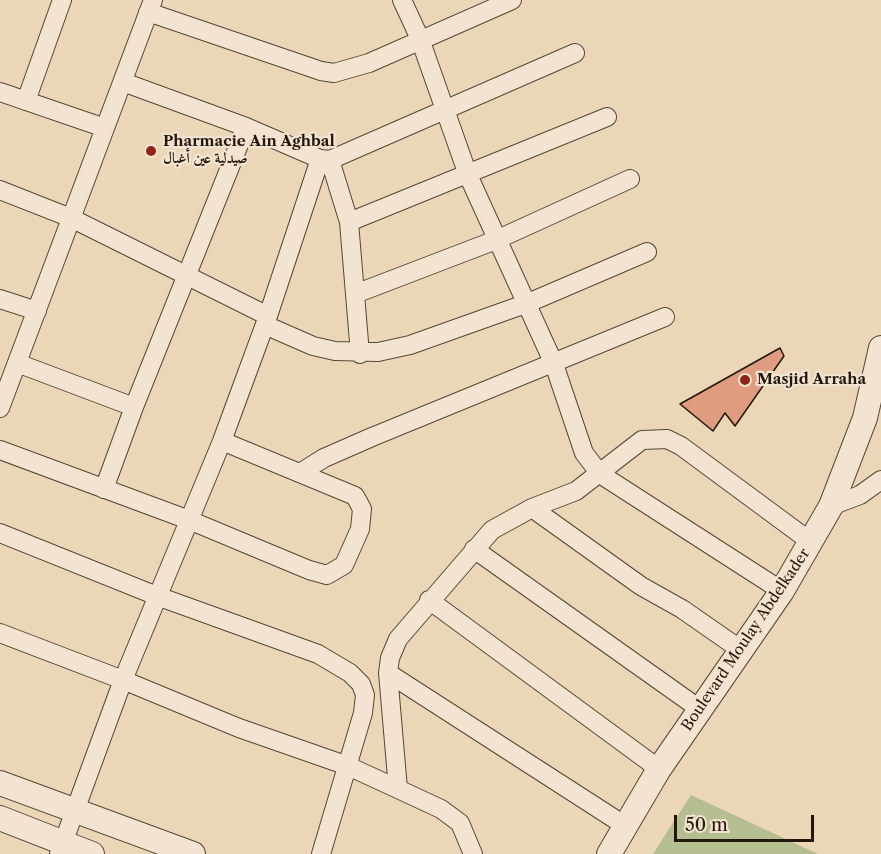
<!DOCTYPE html>
<meta charset="utf-8">
<style>
body{margin:0}
#map{position:relative;width:881px;height:854px;overflow:hidden;background:#ebd6b7;font-family:"Libre Caslon Text",serif}
canvas{display:block}
.scale{position:absolute;left:674px;top:815px;width:140px;height:27px;box-sizing:border-box;border:3px solid #23160b;border-top:0;padding-left:8px;font-size:18px;line-height:21px;white-space:nowrap;color:#23160b;-webkit-text-stroke:4px #f2e4d0;paint-order:stroke}
</style>
<div id="map">
<canvas width="881" height="854"></canvas>
<div class="scale">50 m</div>
</div>
<script>
const g = document.querySelector('canvas').getContext('2d');
g.lineJoin = 'round';
function paint(path, color) { g.fillStyle = color; g.fill(path, 'evenodd'); }
const shape = rows => new Path2D(rows.map(r => 'M' + r).join(''));
function strokePath(path, color, width, dash) { g.strokeStyle = color; g.lineWidth = width; g.lineCap = dash ? 'butt' : 'round'; g.setLineDash(dash || []); g.stroke(path); }
function label(font, color, halo, rows, align = 'center') {
  g.font = font + ' "Libre Caslon Text",Amiri,serif'; g.lineWidth = 4.5; g.setLineDash([]); g.textBaseline = 'middle'; g.strokeStyle = halo; g.fillStyle = color; for (const [text, x, y, turn = 0] of rows) {
    g.save(); g.translate(x, y); g.rotate((+turn || 0) * Math.PI / 180); g.textAlign = isNaN(turn) ? turn : align; if (halo) g.strokeText(text, 0, 0); g.fillText(text, 0, 0); g.restore();
  }
}
const green = shape([
 [691,795,818,854,653,854]
]);
const building = shape([
 [780,348,784,356,735,426,725,413,713,431,680,404,780,348]
]);
const minor = shape([
 [402,0,420,39,468,175,554,364,584,453,600,474,782,591],
 [148,12,321,71,334,73,369,63,512,0],
 [0,92,105,128],
 [26,101,62,0],
 [320,159,330,160,575,53],
 [330,160,349,222],
 [0,190,71,218,268,316],
 [355,294,496,240,630,179],
 [0,299,37,311],
 [265,325,313,346,335,351,378,352,410,345,528,303,647,252],
 [360,354,349,222,607,117],
 [17,363,134,407],
 [0,408,153,0],
 [0,450,189,520,309,570,327,575,344,565,360,529,362,509,355,496,222,441],
 [300,473,324,458,372,437,665,317],
 [104,489,134,407,246,127],
 [831,506,860,495,881,480],
 [532,508,641,586,682,609,741,650],
 [0,533,157,596,318,654,350,673,361,684,365,695,363,713,321,854],
 [474,549,701,710],
 [429,600,659,769],
 [0,633,123,680,239,728,348,766,398,789,441,809,460,823,473,854],
 [388,673,624,825],
 [398,789,388,673,390,658,398,639,492,530,532,508,576,491,642,440,667,439,681,446,811,542],
 [59,854,123,680,222,441,268,316,320,159,246,127,123,82]
]);
const tertiary = shape([
 [0,783,193,854],
 [0,818,92,854],
 [609,854,659,769,782,591,831,506,865,418,881,348]
]);
const markers = [
 [151,151,6,"#8f2418"],
 [745,380,6,"#8f2418"]
];
const poiNames = [
 ["Pharmacie Ain Aghbal",163,142],
 ["صيدلية عين أغبال",163,159],
 ["Masjid Arraha",757,380]
];
const streetNames = [
 ["Boulevard Moulay Abdelkader",746,640,-56]
];
paint(green, '#b4be91');
paint(building, '#df9c81');
strokePath(building, '#23160b', 1.5);
strokePath(minor, '#554636', 20);
strokePath(tertiary, '#554636', 26);
strokePath(minor, '#f2e4d0', 18);
strokePath(tertiary, '#f2e4d0', 24);
for (const [x, y, r, color] of markers) { const dot = new Path2D(); dot.arc(x, y, r, 0, 2 * Math.PI); g.fillStyle = color; g.fill(dot); strokePath(dot, '#f2e4d0', 2); }
label('bold 15px', '#23160b', '#f2e4d0', poiNames, 'left');
label('15px', '#23160b', '#f2e4d0', streetNames);
</script>
